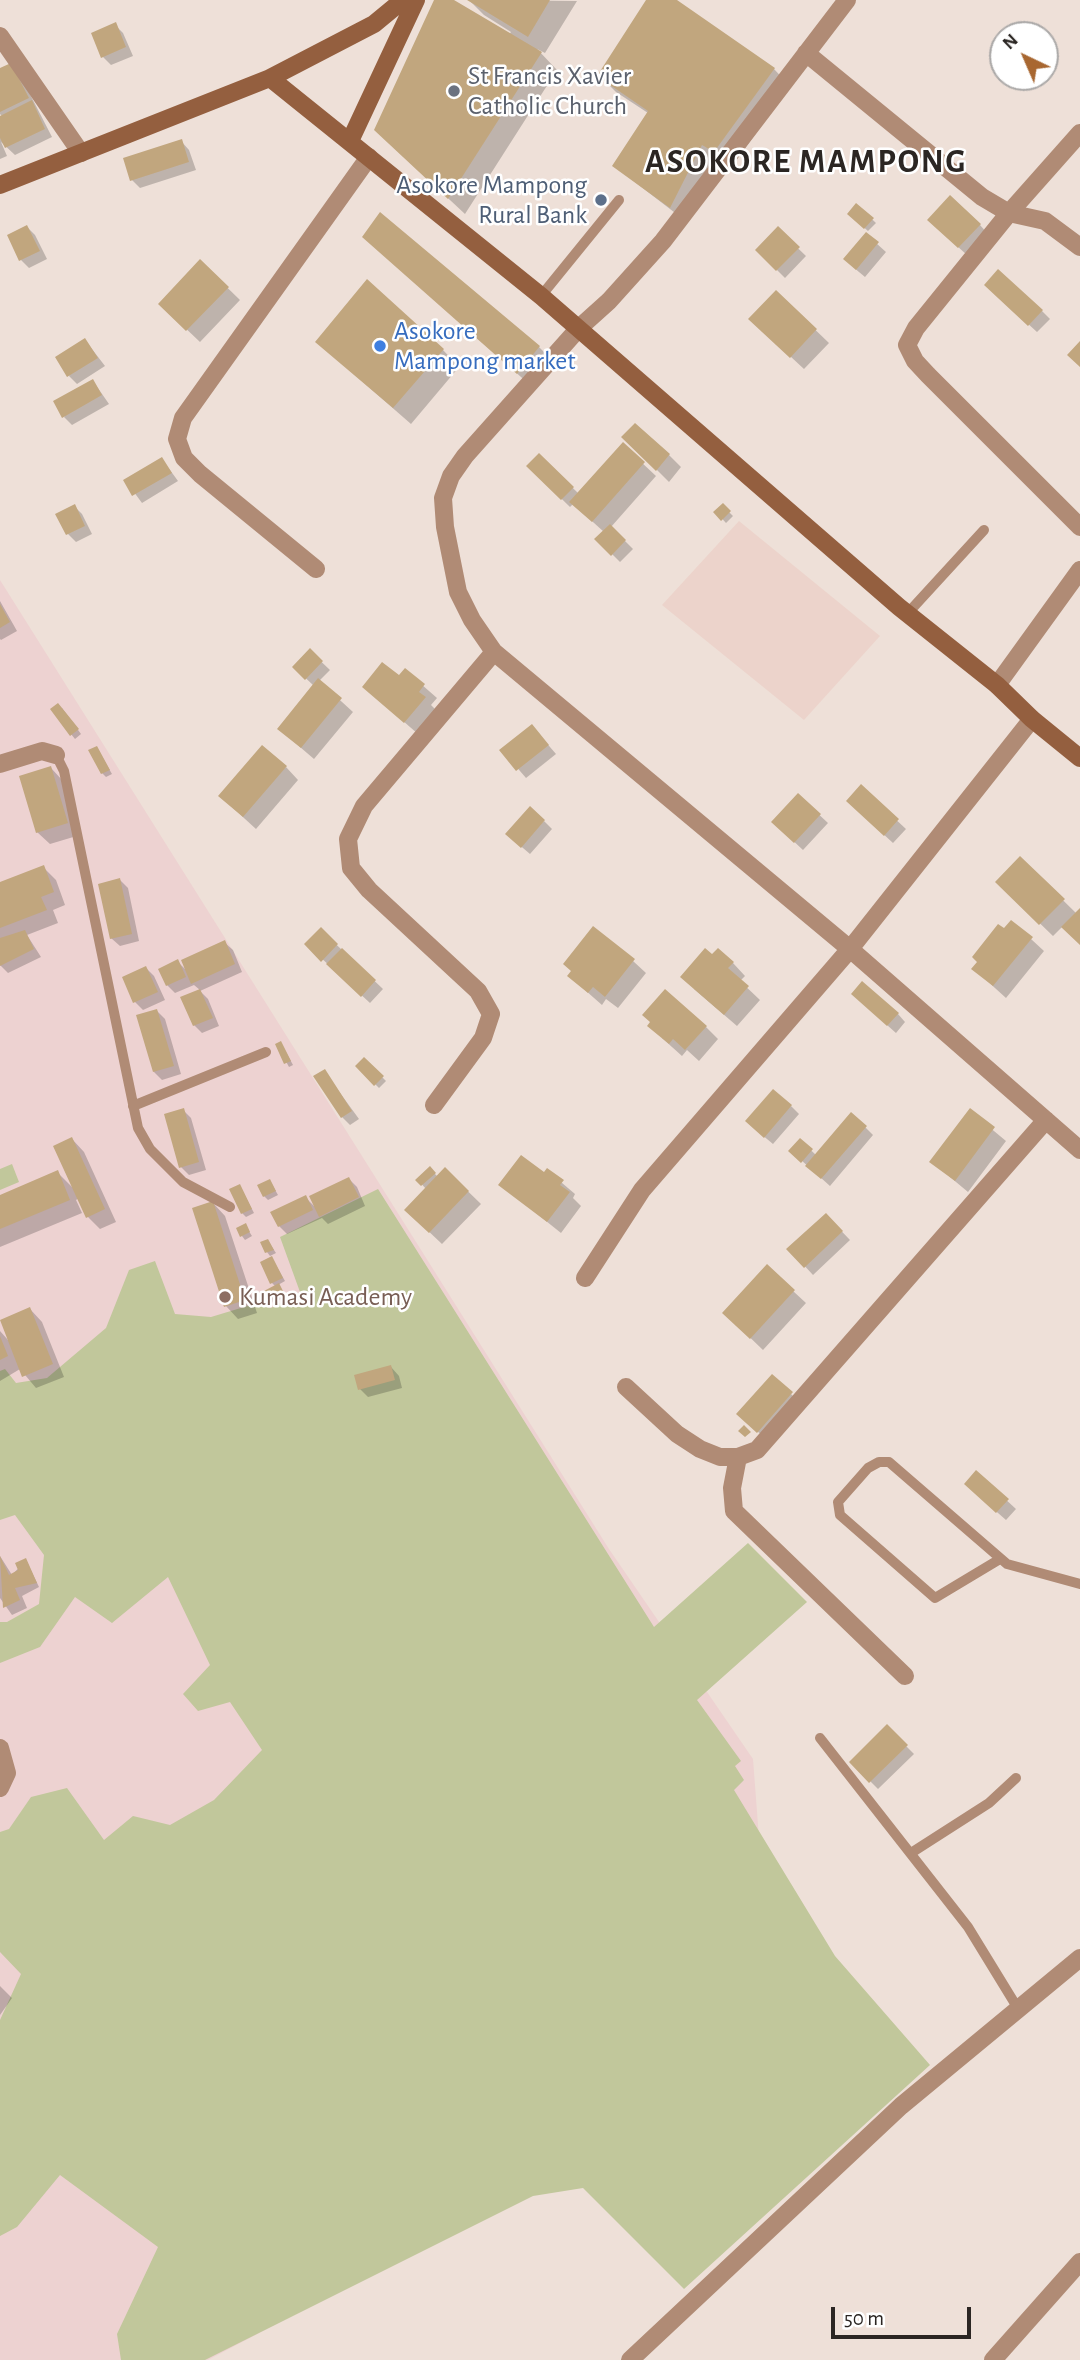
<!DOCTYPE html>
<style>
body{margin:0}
#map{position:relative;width:1080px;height:2360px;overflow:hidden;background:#eee0d8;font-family:"Alegreya Sans",sans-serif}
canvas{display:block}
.north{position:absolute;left:989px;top:21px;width:70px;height:70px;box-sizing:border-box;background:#fff;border:2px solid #aaa8a7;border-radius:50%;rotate:316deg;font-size:19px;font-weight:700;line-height:28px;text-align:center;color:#2b2623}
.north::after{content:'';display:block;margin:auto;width:24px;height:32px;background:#a86731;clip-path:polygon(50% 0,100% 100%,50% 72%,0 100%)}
.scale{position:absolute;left:831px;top:2307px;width:140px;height:32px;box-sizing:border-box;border:4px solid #2b2623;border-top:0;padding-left:9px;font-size:21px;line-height:24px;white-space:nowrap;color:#2b2623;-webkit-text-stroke:5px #fff;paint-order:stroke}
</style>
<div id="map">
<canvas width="1080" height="2360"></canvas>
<div class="north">N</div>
<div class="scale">50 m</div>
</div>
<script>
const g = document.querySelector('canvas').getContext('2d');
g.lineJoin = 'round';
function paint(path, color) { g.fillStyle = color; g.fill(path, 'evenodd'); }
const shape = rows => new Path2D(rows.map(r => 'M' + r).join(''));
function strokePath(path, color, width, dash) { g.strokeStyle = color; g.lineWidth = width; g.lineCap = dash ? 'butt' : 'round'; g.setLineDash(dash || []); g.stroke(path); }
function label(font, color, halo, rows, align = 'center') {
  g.font = font + ' "Alegreya Sans",sans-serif'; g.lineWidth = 5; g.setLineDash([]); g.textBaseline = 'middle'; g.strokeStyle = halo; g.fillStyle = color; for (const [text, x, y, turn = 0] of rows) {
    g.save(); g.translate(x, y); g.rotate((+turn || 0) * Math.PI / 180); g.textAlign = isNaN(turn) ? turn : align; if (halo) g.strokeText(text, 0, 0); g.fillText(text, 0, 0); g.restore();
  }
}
const education = shape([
 [0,580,609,1549,753,1759,759,1838,561,2174,208,2360,0,2360]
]);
const medical = shape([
 [739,521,880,636,804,720,662,605]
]);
const green = shape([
 [12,1164,19,1182,0,1190,0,1169],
 [378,1189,654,1627,748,1543,807,1602,697,1700,741,1761,735,1766,744,1780,734,1790,835,1956,930,2065,684,2289,583,2188,533,2196,205,2360,121,2360,117,2334,158,2247,60,2175,17,2227,0,2236,0,2020,21,1974,0,1952,0,1832,9,1829,31,1797,67,1788,104,1840,133,1816,170,1825,214,1800,262,1750,230,1702,198,1711,183,1694,210,1665,168,1577,112,1623,75,1597,40,1647,0,1663,0,1622,7,1622,39,1604,44,1555,15,1515,0,1520,0,1371,5,1369,16,1383,47,1378,106,1328,129,1270,155,1261,175,1314,211,1317,254,1304,271,1308,300,1292,280,1237]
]);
const shadow = shape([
 [436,0,450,0,509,35,511,32,484,15,469,0,577,1,545,53,537,49,557,70,465,214,393,147],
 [648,0,674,0,774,69,790,86,731,168,715,157,683,219,614,166,648,113,616,92,600,76],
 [115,25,123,33,133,56,111,65,103,57],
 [0,70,19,73,52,137,15,155,1,142,7,156,0,159,0,118,3,117,0,114],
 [181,141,189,150,196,170,140,188,132,180],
 [857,205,876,223,868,231,849,214],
 [980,225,987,233,967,255,937,228],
 [27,227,35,235,47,259,29,268,21,260],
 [778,229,806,256,785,278,757,250],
 [866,234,886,252,865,277,853,267],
 [377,249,539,347,551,359,530,385],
 [201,262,240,300,200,342,160,304],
 [776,292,829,343,804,369,763,331],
 [994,293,1042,311,1050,319,1037,332],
 [85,340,105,366,77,384,69,376],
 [317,342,443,350,459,367,411,424],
 [93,381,109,404,72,425,64,417],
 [624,437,669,455,681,467,669,482],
 [623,445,656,476,611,527,633,549,620,562,597,539,604,532,573,504,570,507,528,466,539,455,579,494],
 [162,459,178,481,142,503,125,480],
 [74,506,82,514,92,534,76,542,68,534,58,515],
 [723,506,733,516,726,523,716,512],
 [0,601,17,631,1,640,0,639],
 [310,651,330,670,319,681,353,712,314,759,279,729,314,686,294,667],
 [405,670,437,698,431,705,437,711,418,734,364,687,399,678],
 [62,708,81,734,75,739,52,710],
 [532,726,556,754,526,778,502,750],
 [97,748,112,774,106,777,102,773],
 [286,767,298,780,256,829,233,808],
 [51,768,63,781,80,835,50,844,37,832],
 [861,787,906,829,893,843,856,809],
 [798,795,828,823,803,850,773,822],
 [544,821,552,829,530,854,516,842],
 [1020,858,1077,914,1080,911,1080,943,1063,926,1053,936,997,882],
 [43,867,56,880,65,905,53,910,58,923,27,935,41,957,8,973,0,965,0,884],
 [120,880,128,888,139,941,120,946,111,938],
 [321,930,383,989,370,1003,306,944],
 [1031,939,1044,951,1006,998,974,969],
 [224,942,233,950,242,972,200,991,208,999,219,1026,202,1033,194,1025,200,990,194,985,175,993,167,985,178,962,187,971],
 [712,957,733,963,745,976,740,981,760,1000,737,1026,694,989],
 [633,961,646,973,618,1008,606,999,602,1005,569,976,573,971],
 [146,968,154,976,165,1000,143,1010,135,1002],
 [861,1002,898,1014,905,1022,896,1033],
 [157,1011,165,1019,181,1074,162,1080,154,1072],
 [706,1027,718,1039,699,1061,687,1050,682,1056,662,1038],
 [281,1043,293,1065,289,1067,277,1045],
 [364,1059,386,1081,379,1088,357,1066],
 [324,1071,359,1119,350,1125,342,1117],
 [791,1106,799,1114,773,1144,755,1129],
 [183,1110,191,1118,206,1170,189,1175,181,1167],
 [970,1111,1006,1141,968,1192,932,1162],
 [865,1127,873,1135,830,1186,791,1151,800,1140,816,1155],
 [72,1139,84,1152,116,1222,100,1229,88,1217,79,1198,76,1200,82,1213,0,1247,0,1197,57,1172,75,1190],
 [430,1169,438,1177,445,1169,481,1204,442,1244,406,1210,426,1189,418,1180],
 [548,1171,575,1194,573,1198,581,1206,561,1233,501,1185,544,1175],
 [349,1179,357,1187,365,1206,328,1224,322,1218,287,1234,279,1226,305,1197,316,1208],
 [270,1181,278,1195,268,1200,264,1196],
 [240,1186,254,1213,246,1217,242,1213],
 [213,1203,225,1216,257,1313,238,1319,226,1306,194,1209],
 [826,1215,850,1240,813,1275,789,1249],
 [245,1225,252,1236,245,1240,242,1236],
 [268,1241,276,1253,270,1256,267,1252],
 [272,1258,285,1281,278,1285,286,1297,273,1303,266,1291,276,1287,272,1283],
 [793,1291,806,1303,763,1350,737,1325],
 [30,1309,42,1322,64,1377,36,1388,20,1369,0,1381,0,1331,8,1340],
 [391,1367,399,1376,402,1388,368,1397,360,1389],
 [791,1394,799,1402,766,1439,747,1422],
 [976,1472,1016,1509,1006,1520,974,1492],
 [0,1556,12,1575,26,1560,39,1587,22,1596,27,1608,12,1615,0,1598],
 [887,1727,914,1754,878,1789,851,1762],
 [0,1986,12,1998,0,2015]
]);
const building = shape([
 [434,0,454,0,542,52,448,199,374,130],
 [467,0,550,0,528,37],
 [646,0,677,0,775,68,714,152,702,145,670,208,612,166,648,111,597,76],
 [116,22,126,47,101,58,91,33],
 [11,63,29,98,0,112,0,68],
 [32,100,45,129,5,148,0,138,0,116],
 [182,139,189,162,130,181,123,158],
 [950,195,981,224,958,248,927,220],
 [856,203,874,218,864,229,847,214],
 [380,212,540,346,517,374,362,237],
 [27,225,40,251,19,261,7,235],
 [778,226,800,247,776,271,755,250],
 [866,232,879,242,856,270,843,259],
 [200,259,229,287,186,331,158,304],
 [998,269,1043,310,1028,326,984,285],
 [367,279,444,349,393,408,315,342],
 [776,290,817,329,790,358,748,319],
 [85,338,98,358,67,377,55,357],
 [1080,341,1080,367,1067,355],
 [93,379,102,395,62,418,53,401],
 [635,423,670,454,656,471,621,437],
 [623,442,645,462,592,522,569,502],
 [539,453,574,487,561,500,526,466],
 [162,457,172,473,132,496,123,480],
 [723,503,731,511,721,521,713,512],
 [75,504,85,526,66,535,55,514],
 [610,524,626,540,611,556,594,539],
 [0,604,10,622,0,628],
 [310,648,323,661,305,680,292,667],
 [382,662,399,675,405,668,425,684,419,692,426,697,404,723,362,687],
 [318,678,342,698,301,748,277,729],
 [58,703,79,729,70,736,50,709],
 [532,724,549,745,516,771,499,750],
 [262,745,287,766,243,817,218,796],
 [97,746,110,770,101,774,88,750],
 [51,766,68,823,36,833,19,776],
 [861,784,899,819,884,836,846,801],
 [798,793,821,814,794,843,771,822],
 [530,806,545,820,521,848,505,834],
 [1020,856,1065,899,1039,925,995,882],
 [44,865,54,892,41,897,47,910,0,928,0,882],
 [120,878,132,934,110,939,98,884],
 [1080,908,1080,945,1061,927],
 [1011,920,1033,937,993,986,971,969,977,962,972,957,998,924,1004,928],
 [593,926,635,959,605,997,593,987,588,993,567,976,571,971,563,964],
 [321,927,338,944,321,962,304,944],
 [25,930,34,949,0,966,0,938],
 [225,940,235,964,191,984,181,960],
 [342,948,376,980,361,997,326,964],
 [705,948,712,954,718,948,734,962,728,968,749,986,724,1015,680,977],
 [178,959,186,977,166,986,158,969],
 [146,966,158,992,133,1003,122,977],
 [862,981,899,1013,887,1026,851,994],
 [200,989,213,1018,193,1026,180,997],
 [665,989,707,1026,685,1050,673,1039,669,1044,647,1026,650,1022,642,1015],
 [157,1009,174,1066,153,1072,136,1015],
 [281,1041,291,1061,284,1064,275,1044],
 [364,1057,384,1076,374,1086,355,1066],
 [325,1069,352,1111,341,1118,313,1076],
 [773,1089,792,1105,764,1138,745,1121],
 [184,1108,199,1162,179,1168,164,1114],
 [970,1108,995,1127,955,1181,929,1162],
 [851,1112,867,1126,821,1179,805,1166],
 [72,1137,105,1209,86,1218,53,1146],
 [800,1138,813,1149,801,1163,788,1151],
 [521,1155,544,1172,547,1168,564,1180,560,1185,570,1192,547,1222,498,1185],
 [430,1166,436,1173,421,1186,415,1180],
 [445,1167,469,1191,429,1233,404,1210],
 [58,1170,70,1200,0,1229,0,1195],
 [349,1177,359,1197,319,1217,309,1196],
 [270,1179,276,1191,263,1197,257,1185],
 [240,1184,252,1209,241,1214,229,1189],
 [306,1195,313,1210,278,1227,270,1212],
 [213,1201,245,1300,224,1307,192,1208],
 [826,1213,843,1231,804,1268,786,1249],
 [246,1223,250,1232,240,1237,236,1228],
 [268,1239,274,1250,265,1253,260,1242],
 [272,1256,283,1278,270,1284,260,1262],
 [767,1264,795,1290,750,1339,722,1313],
 [279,1283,284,1293,268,1300,264,1291],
 [30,1307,53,1364,22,1377,0,1320],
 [0,1336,8,1356,0,1360],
 [391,1365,395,1380,358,1390,354,1375],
 [772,1374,793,1392,757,1433,736,1414],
 [744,1425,751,1432,745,1437,738,1431],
 [976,1470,1009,1499,996,1513,964,1484],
 [0,1556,9,1575,18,1570,15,1563,26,1558,37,1583,15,1588,20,1600,3,1608],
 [887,1724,908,1745,869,1783,849,1762]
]);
const lane = shape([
 [541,296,619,200],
 [907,614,984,530],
 [56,755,64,771,138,1128,150,1149,183,1182,230,1207],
 [133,1106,266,1052],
 [1000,1559,935,1598,840,1515,838,1502,868,1468,879,1462,889,1462,1007,1564,1080,1584],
 [820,1738,968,1927,1017,2007],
 [911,1853,989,1803,1016,1778]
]);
const street = shape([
 [847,0,663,241,609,301,579,328,465,456,451,476,443,498,445,527,458,592,472,620,494,652,850,949,1080,1150],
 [0,36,81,153],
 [806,53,982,197,1009,213,1045,221,1080,247],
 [1080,133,1009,213,916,328,907,345,915,361,928,375,1080,527],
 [316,569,200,474,184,458,177,439,183,418,369,157],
 [997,685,1080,570],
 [0,764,42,751,56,755],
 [434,1105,483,1038,491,1014,478,991,369,890,351,868,348,839,364,806,494,652],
 [585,1278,642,1190,850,949,1032,719],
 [626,1387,677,1434,700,1449,720,1457,738,1457,757,1450,1046,1120],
 [738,1457,732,1488,734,1511,905,1676],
 [0,1748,7,1773,0,1788],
 [630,2360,901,2106,1080,1958],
 [993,2360,1080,2262]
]);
const secondary = shape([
 [270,78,541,296,899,607,997,685,1032,719,1080,758],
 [350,141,416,0],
 [0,185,270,78,374,24,403,0]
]);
const markers = [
 [454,91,7,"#6b7280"],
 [601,200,7,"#5c6f8a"],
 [380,346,7,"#3f7fe0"],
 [225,1297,7,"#8d6e63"]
];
const worshipNames = [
 ["St Francis Xavier",468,76],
 ["Catholic Church",468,106]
];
const serviceNames = [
 ["Asokore Mampong",587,185],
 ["Rural Bank",587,215]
];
const shopNames = [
 ["Asokore",394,331],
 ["Mampong market",394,361]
];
const educationNames = [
 ["Kumasi Academy",239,1297]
];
const districtNames = [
 ["ASOKORE MAMPONG",806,162]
];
paint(education, '#edd2d1');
paint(medical, '#ecd3cb');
paint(green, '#c1c79b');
paint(shadow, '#0003');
paint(building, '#c1a67e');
strokePath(lane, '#b08b75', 10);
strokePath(street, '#b08b75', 18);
strokePath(secondary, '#945f3f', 18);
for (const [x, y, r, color] of markers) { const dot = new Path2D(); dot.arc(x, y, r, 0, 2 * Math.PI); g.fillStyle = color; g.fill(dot); strokePath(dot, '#fff', 2.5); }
label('26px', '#5b616d', '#fff', worshipNames, 'left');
label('26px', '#4e5e75', '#fff', serviceNames, 'right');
label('26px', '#366cbe', '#fff', shopNames, 'left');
label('26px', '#785e54', '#fff', educationNames, 'left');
g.letterSpacing = '2px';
label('bold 33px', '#2b2623', '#fff', districtNames);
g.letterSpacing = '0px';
</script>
